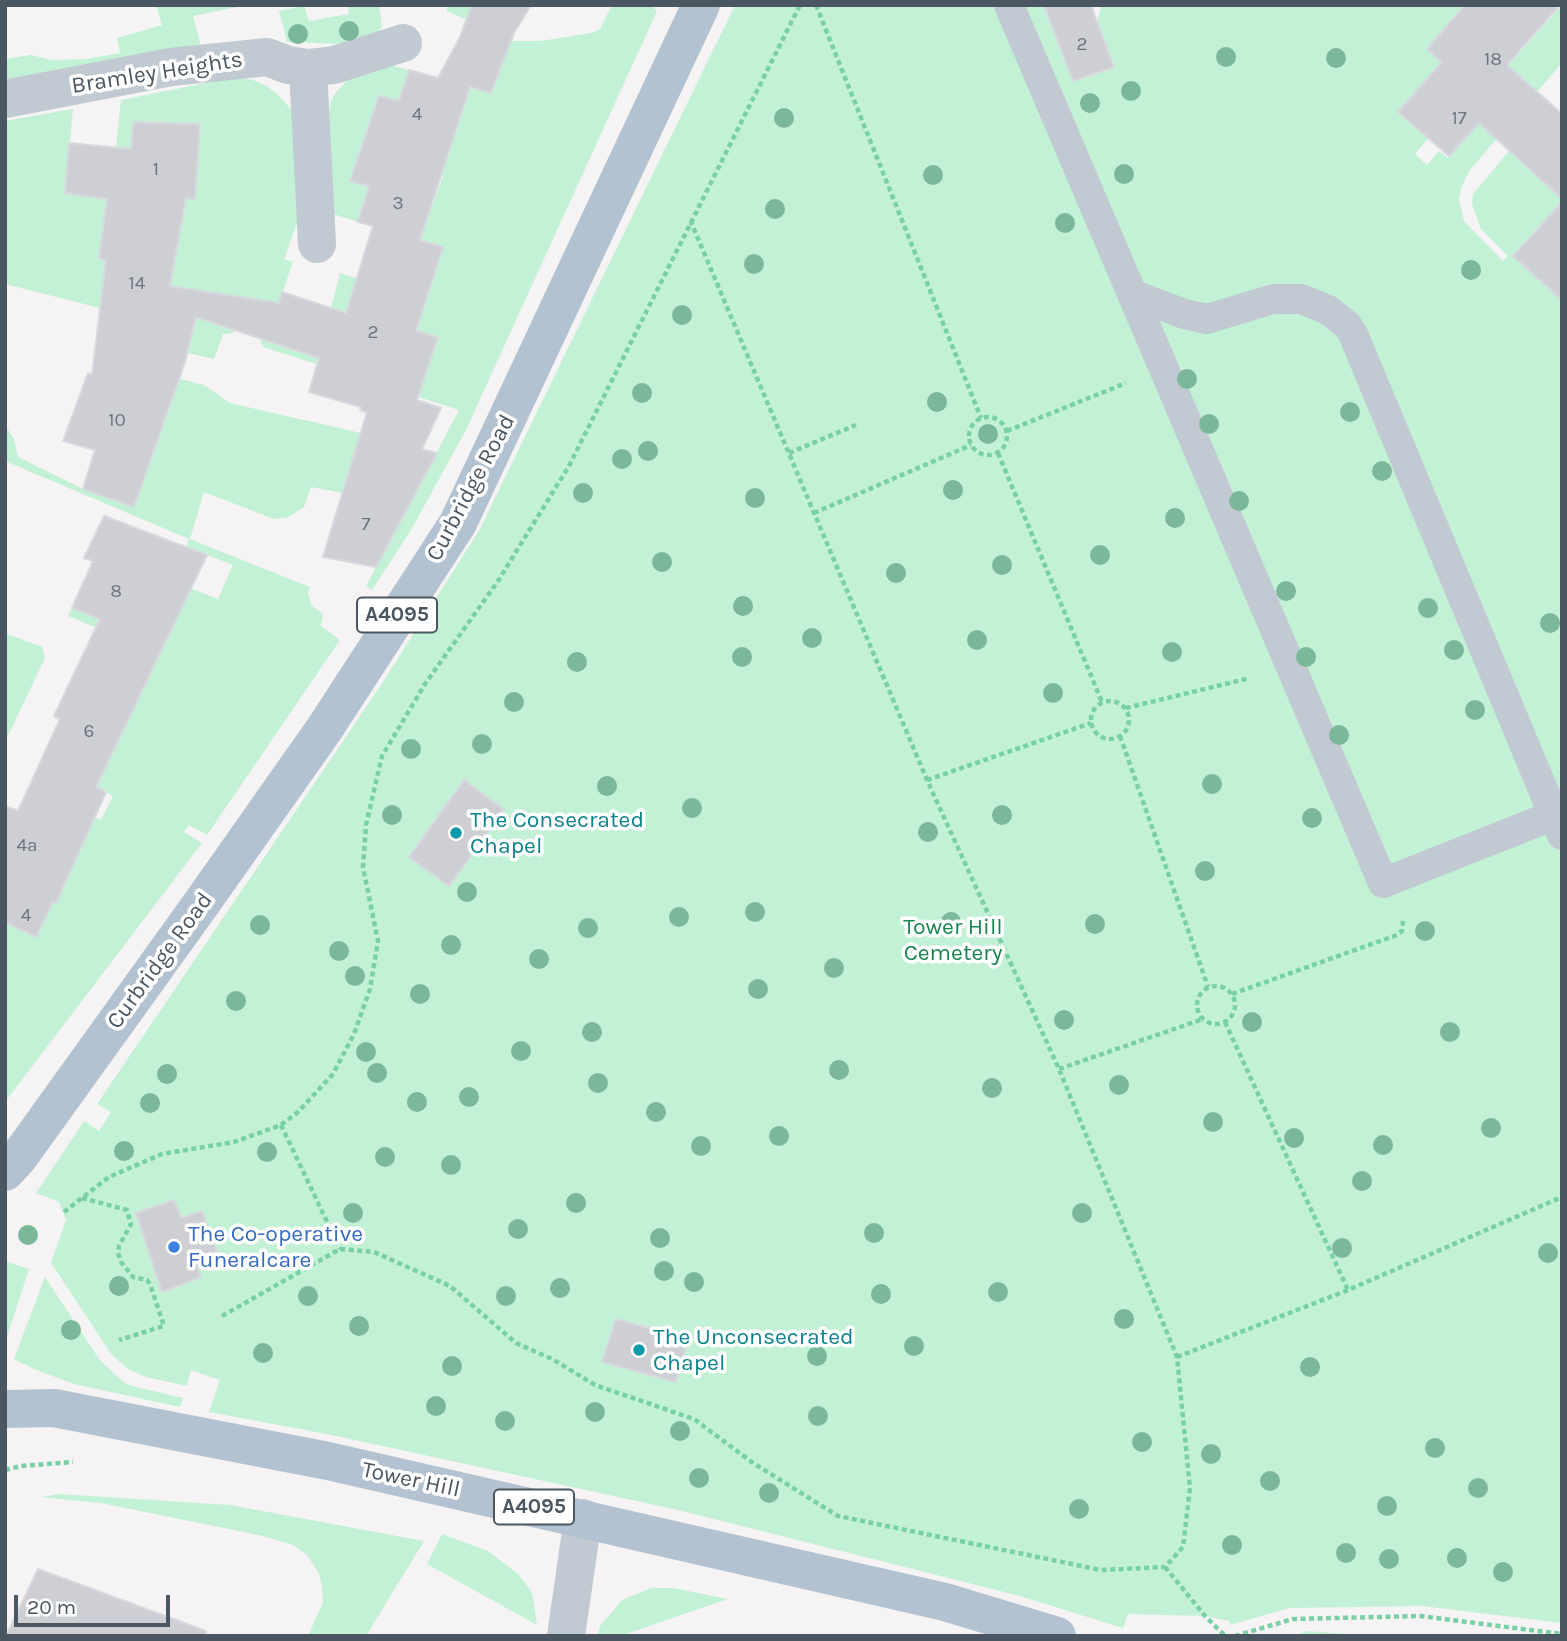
<!DOCTYPE html>
<style>
body{margin:0}
#map{position:relative;width:1567px;height:1641px;overflow:hidden;background:#f5f3f3;font-family:Karla,sans-serif}
canvas{display:block}
.frame{position:absolute;inset:0;border:7px solid #4a5661;pointer-events:none}
.scale{position:absolute;left:14px;top:1595px;width:156px;height:32px;box-sizing:border-box;border:4px solid #4a5661;border-top:0;padding-left:9px;font-size:21px;line-height:24px;white-space:nowrap;color:#4a5661;-webkit-text-stroke:5px #fff;paint-order:stroke}
</style>
<div id="map">
<canvas width="1567" height="1641"></canvas>
<div class="frame"></div>
<div class="scale">20 m</div>
</div>
<script>
const g = document.querySelector('canvas').getContext('2d');
g.lineJoin = 'round';
function paint(path, color) { g.fillStyle = color; g.fill(path, 'evenodd'); }
const shape = rows => new Path2D(rows.map(r => 'M' + r).join(''));
function strokePath(path, color, width, dash) { g.strokeStyle = color; g.lineWidth = width; g.lineCap = dash ? 'butt' : 'round'; g.setLineDash(dash || []); g.stroke(path); }
function label(font, color, halo, rows, align = 'center') {
  g.font = font + ' Karla,sans-serif'; g.lineWidth = 7; g.setLineDash([]); g.textBaseline = 'middle'; g.strokeStyle = halo; g.fillStyle = color; for (const [text, x, y, turn = 0] of rows) {
    g.save(); g.translate(x, y); g.rotate((+turn || 0) * Math.PI / 180); g.textAlign = isNaN(turn) ? turn : align; if (halo) g.strokeText(text, 0, 0); g.fillText(text, 0, 0); g.restore();
  }
}
const green = shape([
 [156,5,247,5,193,16,201,46,5,85,5,59,31,55,52,60,86,59,120,53,117,38,162,25],
 [348,5,379,5,382,28,367,38,340,44,287,42,279,11,304,6,309,21,349,14],
 [447,5,477,5,509,41,541,41,591,33,600,29,612,5,652,5,657,11,466,430,411,530,372,590,366,586,459,410,263,347,242,298,233,333,223,334,214,359,166,348,165,318,181,223,137,229,103,224,99,258,106,260,100,308,5,284,5,121,73,109,65,193,102,198,115,192,194,199,131,149,116,147,121,100,236,77,253,80,267,86,279,96,290,108,298,123,298,220,284,260,293,261,267,341,314,357,437,337,331,308,340,273,375,284,379,272,430,288,443,248,420,240,443,176,362,149,350,180,369,186,358,222,324,211,330,104,334,95,350,77,393,66,409,70,399,101,379,96,448,152,470,87,491,93,469,21,447,11],
 [735,5,1044,5,1073,81,1114,66,1097,23,1101,5,1465,5,1427,49,1481,96,1562,5,1562,63,1469,171,1461,188,1459,199,1464,221,1503,261,1508,256,1481,229,1472,204,1473,194,1509,151,1562,199,1562,203,1549,216,1562,228,1562,1623,1422,1606,1289,1608,1230,1625,1229,1621,1205,1616,1128,1614,1123,1628,1016,1595,678,1510,327,1434,209,1412,220,1380,191,1370,187,1386,146,1377,128,1369,112,1355,51,1263,66,1220,59,1202,36,1193,84,1121,99,1131,111,1112,97,1104,381,685,480,529],
 [1436,69,1488,112,1448,158,1439,151,1427,165,1415,154,1428,138,1398,112],
 [101,359,204,385,230,403,365,434,343,493,311,487,304,507,287,518,274,519,204,492,190,539,310,587,308,594,312,606,323,614,321,626,340,640,207,835,189,825,184,832,202,843,5,1102,6,922,36,937,5,880,56,902,68,876,71,806,101,820,113,796,91,785,116,746,160,654,68,616,72,608,160,576,218,599,233,565,186,547,189,539,5,461,5,425,14,439,18,457,83,489,131,506],
 [5,633,42,647,45,658,5,742],
 [5,1261,29,1269,5,1343],
 [45,1277,99,1359,118,1377,126,1384,136,1387,183,1398,180,1407,74,1384,34,1369,14,1359],
 [60,1494,230,1505,424,1541,366,1636,308,1636,323,1602,322,1587,319,1573,307,1555,293,1545,263,1536,101,1503,40,1497],
 [442,1534,488,1551,518,1574,532,1592,537,1625,427,1564],
 [651,1588,673,1588,728,1599,620,1636,598,1636,600,1626,622,1600],
 [1307,1631,1372,1636,1295,1636]
]);
const building = shape([
 [472,5,531,5,514,33,491,93,470,87,420,240,443,247,416,331,438,337,417,400,441,408,422,449,437,453,376,567,323,557,367,412,360,410,361,407,309,392,319,358,196,317,185,362,134,507,83,489,95,450,63,441,88,373,92,375,106,260,99,258,107,199,65,193,69,143,131,149,133,122,200,124,195,199,186,198,170,286,279,303,282,292,346,313,373,226,358,222,369,186,350,181,379,96,399,101,409,70,438,78,459,39,472,5],
 [1044,5,1091,5,1114,67,1073,81,1044,5],
 [1465,5,1560,5,1507,65,1562,114,1562,199,1479,123,1449,156,1398,112,1442,62,1427,49,1465,5],
 [1562,202,1562,300,1513,256,1562,202],
 [104,516,207,555,96,787,106,792,56,903,53,901,36,937,5,922,5,806,18,811,60,719,54,716,100,619,72,608,93,561,84,558,104,516],
 [464,780,504,810,449,886,409,857,464,780],
 [174,1200,181,1218,202,1211,217,1252,195,1260,201,1277,162,1292,136,1213,174,1200],
 [616,1319,688,1339,676,1382,602,1362,616,1319],
 [38,1569,206,1631,205,1636,6,1636,38,1569]
]);
const path = shape([
 [816,5,981,418],
 '969 436a19 19 0 1 1 38 0a19 19 0 1 1-38 0Z',
 [1007,431,1126,383],
 [789,453,856,425],
 [998,453,1102,702],
 [814,513,971,445],
 '1091 720a19 19 0 1 1 38 0a19 19 0 1 1-38 0Z',
 [1126,708,1250,678],
 [1120,736,1208,987],
 [927,780,1091,723],
 '1197 1005a19 19 0 1 1 38 0a19 19 0 1 1-38 0Z',
 [1232,994,1397,935,1402,931,1403,921],
 [1225,1022,1348,1290],
 [1059,1069,1203,1019],
 [281,1125,340,1249],
 [82,1198,127,1210,131,1224,119,1246,118,1253,121,1262,133,1277,147,1280,150,1284,164,1326,119,1340],
 [64,1212,109,1177,162,1154,234,1142,281,1125,298,1112,333,1074,354,1034,370,989,378,941,363,867,366,825,382,756,425,684,498,581,569,466,800,5],
 [222,1316,340,1249,374,1252,450,1286,516,1343,554,1360,595,1385,694,1419,753,1463,838,1516,1101,1570,1165,1567,1183,1547,1190,1488,1177,1357,1059,1069,927,780,691,222],
 [1177,1357,1348,1290,1562,1197],
 [5,1470,21,1466,73,1462],
 [1165,1567,1205,1616,1225,1636],
 [1235,1636,1293,1619,1420,1616,1562,1634]
]);
const service = shape([
 [1009,5,1383,883,1562,812],
 [1132,294,1184,314,1207,319,1273,299,1301,299,1328,310,1347,325,1353,334,1562,835]
]);
const minor = shape([
 [308,68,317,244],
 [5,99,171,67,267,57,288,65,308,68,334,65,403,43],
 [566,1636,583,1518]
]);
const primary = shape([
 [5,1172,19,1157,201,904,325,728,458,523,701,5],
 [5,1409,54,1408,328,1461,945,1602,1057,1636]
]);
const trees = [
 [349,31],
 [298,34],
 [1226,57],
 [1336,58],
 [1131,91],
 [1090,103],
 [784,118],
 [1124,174],
 [933,175],
 [775,209],
 [1065,223],
 [754,264],
 [1471,270],
 [682,315],
 [1187,379],
 [642,393],
 [937,402],
 [1350,412],
 [1209,424],
 [988,434],
 [648,451],
 [622,459],
 [1382,471],
 [953,490],
 [583,493],
 [755,498],
 [1239,501],
 [1175,518],
 [1100,555],
 [662,562],
 [1002,565],
 [896,573],
 [1286,591],
 [743,606],
 [1428,608],
 [1550,623],
 [812,638],
 [977,640],
 [1454,650],
 [1172,652],
 [742,657],
 [1306,657],
 [577,662],
 [1053,693],
 [514,702],
 [1475,710],
 [1339,735],
 [482,744],
 [411,749],
 [1212,784],
 [607,786],
 [692,808],
 [392,815],
 [1002,815],
 [1312,818],
 [928,832],
 [1205,871],
 [467,892],
 [755,912],
 [679,917],
 [951,922],
 [1095,924],
 [260,925],
 [588,928],
 [1425,931],
 [451,945],
 [339,951],
 [539,959],
 [834,968],
 [355,976],
 [758,989],
 [420,994],
 [236,1001],
 [1064,1020],
 [1252,1022],
 [592,1032],
 [1450,1032],
 [521,1051],
 [366,1052],
 [839,1070],
 [377,1073],
 [167,1074],
 [598,1083],
 [1119,1085],
 [992,1088],
 [469,1097],
 [417,1102],
 [150,1103],
 [656,1112],
 [1213,1122],
 [1491,1128],
 [779,1136],
 [1294,1138],
 [1383,1145],
 [701,1146],
 [124,1151],
 [267,1152],
 [385,1157],
 [451,1165],
 [1362,1181],
 [576,1203],
 [353,1213],
 [1082,1213],
 [518,1229],
 [874,1233],
 [28,1235],
 [660,1238],
 [1342,1248],
 [1548,1253],
 [664,1271],
 [694,1282],
 [119,1286],
 [560,1288],
 [998,1292],
 [881,1294],
 [308,1296],
 [506,1296],
 [1124,1319],
 [359,1326],
 [71,1330],
 [914,1346],
 [263,1353],
 [817,1356],
 [452,1366],
 [1310,1367],
 [436,1406],
 [595,1412],
 [818,1416],
 [505,1421],
 [680,1431],
 [1142,1442],
 [1435,1448],
 [1211,1454],
 [699,1478],
 [1270,1481],
 [1478,1488],
 [769,1493],
 [1387,1506],
 [1079,1509],
 [1232,1545],
 [1346,1553],
 [1457,1558],
 [1389,1559],
 [1503,1572]
];
const markers = [
 [456,833,7,"#0f9aa8"],
 [174,1247,7,"#3f7fe0"],
 [639,1350,7,"#0f9aa8"]
];
const numberNames = [
 ["2",1082,45],
 ["18",1493,60],
 ["4",417,115],
 ["17",1459,119],
 ["1",156,170],
 ["3",398,204],
 ["14",137,284],
 ["2",373,333],
 ["10",117,421],
 ["7",366,525],
 ["8",116,592],
 ["6",89,732],
 ["4a",27,846],
 ["4",26,916]
];
const shields = [
 [397,615,80],
 [534,1507,80]
];
const shieldNames = [
 ["A4095",397,615],
 ["A4095",534,1507]
];
const streetNames = [
 ["Bramley Heights",157,73,-9],
 ["Curbridge Road",471,488,-62],
 ["Curbridge Road",160,961,-54],
 ["Tower Hill",411,1480,12]
];
const cultureNames = [
 ["The Consecrated",470,820],
 ["Chapel",470,846],
 ["The Unconsecrated",653,1337],
 ["Chapel",653,1363]
];
const parkNames = [
 ["Tower Hill",953,927],
 ["Cemetery",953,953]
];
const shopNames = [
 ["The Co-operative",188,1234],
 ["Funeralcare",188,1260]
];
paint(green, '#c3f1d5');
paint(building, '#cdcfd5');
strokePath(building, '#d7d9de', 2);
strokePath(path, '#7ad0a6', 4.5, [5, 3.5]);
strokePath(service, '#c1cad2', 30);
strokePath(minor, '#c1cad2', 38);
strokePath(primary, '#b3c2d1', 38);
g.fillStyle = '#7bb799';
for (const [x, y] of trees) { g.beginPath(); g.arc(x, y, 10, 0, 2 * Math.PI); g.fill(); }
for (const [x, y, r, color] of markers) { const dot = new Path2D(); dot.arc(x, y, r, 0, 2 * Math.PI); g.fillStyle = color; g.fill(dot); strokePath(dot, '#fff', 2.5); }
label('19px', '#6b747e', null, numberNames);
for (const [x, y, w] of shields) { const box = new Path2D(); box.roundRect(x - w / 2, y - 17.5, w, 35, 5); g.fillStyle = '#fff'; g.fill(box); strokePath(box, '#4a5661', 2); }
label('bold 21px', '#4a5661', null, shieldNames);
label('23px', '#4a5661', '#fff', streetNames);
label('23px', '#0d838f', '#fff', cultureNames, 'left');
label('23px', '#17864f', '#fff', parkNames);
label('23px', '#366cbe', '#fff', shopNames, 'left');
</script>
